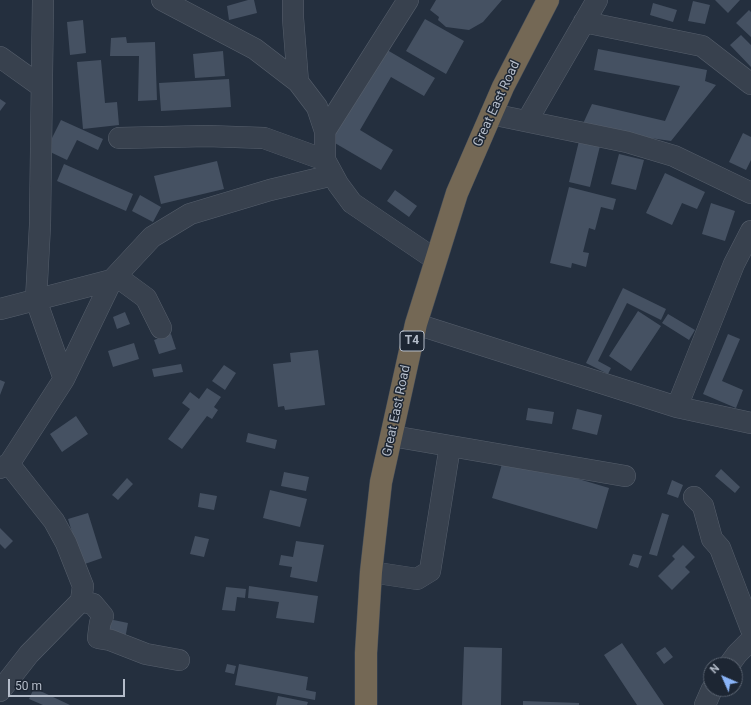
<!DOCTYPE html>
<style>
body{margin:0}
#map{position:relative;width:751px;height:705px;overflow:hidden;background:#242f3e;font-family:Roboto,sans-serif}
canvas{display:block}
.north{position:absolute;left:703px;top:657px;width:40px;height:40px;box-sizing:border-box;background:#1d2633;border:1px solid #59626f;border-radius:50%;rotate:315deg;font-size:11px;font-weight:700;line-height:16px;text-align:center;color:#b4bcc9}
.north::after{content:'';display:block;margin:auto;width:14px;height:18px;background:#8ab4f8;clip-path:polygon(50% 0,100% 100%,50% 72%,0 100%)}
.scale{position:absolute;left:8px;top:679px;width:117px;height:18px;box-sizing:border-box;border:2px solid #b4bcc9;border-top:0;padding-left:5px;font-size:12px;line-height:14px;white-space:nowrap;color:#b4bcc9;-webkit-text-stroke:3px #1d2633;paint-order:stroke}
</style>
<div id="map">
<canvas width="751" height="705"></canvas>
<div class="north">N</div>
<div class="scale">50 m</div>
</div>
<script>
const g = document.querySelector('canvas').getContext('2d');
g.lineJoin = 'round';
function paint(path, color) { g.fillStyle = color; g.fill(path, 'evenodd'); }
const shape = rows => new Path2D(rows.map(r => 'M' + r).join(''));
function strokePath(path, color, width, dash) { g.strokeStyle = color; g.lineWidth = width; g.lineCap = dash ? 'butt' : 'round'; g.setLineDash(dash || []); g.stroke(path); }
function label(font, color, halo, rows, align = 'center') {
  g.font = font + ' Roboto,sans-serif'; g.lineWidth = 3; g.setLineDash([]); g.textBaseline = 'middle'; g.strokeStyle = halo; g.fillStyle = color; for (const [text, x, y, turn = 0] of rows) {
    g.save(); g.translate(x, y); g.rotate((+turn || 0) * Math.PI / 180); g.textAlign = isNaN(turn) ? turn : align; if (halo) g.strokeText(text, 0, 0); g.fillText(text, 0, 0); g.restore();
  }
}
const building = shape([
 [248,0,254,0,257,13,229,20,227,6],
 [436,0,502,0,483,22,469,30,446,27,438,20,439,17,430,10],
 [715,0,740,0,728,13],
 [693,1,710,5,705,24,688,21],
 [653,3,677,10,673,22,650,15],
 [749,10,751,12,751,37,736,23],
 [425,19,464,41,446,74,406,51],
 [83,20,86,53,70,55,67,22],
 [741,35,751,45,751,67,730,45],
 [126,37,127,43,155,42,157,100,138,101,139,56,110,56,111,38],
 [382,47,435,78,424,96,391,77,360,130,393,150,381,170,328,139],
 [598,49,707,70,705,81,716,85,671,141,581,128,592,104,665,121,680,86,594,70],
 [223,51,225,76,195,78,193,54],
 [101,60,105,103,117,102,119,125,83,129,77,62],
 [229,79,231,107,161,111,159,83],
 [0,99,6,103,0,111],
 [61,120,103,139,98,150,77,140,67,160,46,150],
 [743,133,751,137,751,160,746,170,729,162],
 [579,141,600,146,590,187,569,182],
 [619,154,644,160,636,190,611,184],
 [217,161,224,189,161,204,154,176],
 [64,164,133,194,126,211,57,181],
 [665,173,705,192,697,209,682,203,672,225,646,213],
 [569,187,616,199,613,210,601,207,595,230,589,228,583,252,589,253,586,267,572,263,571,268,550,263],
 [395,190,417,206,409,217,387,201],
 [140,195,161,207,153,222,132,211],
 [711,203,735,211,725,241,702,234],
 [623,288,666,309,661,320,627,303,598,361,611,368,608,374,586,363],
 [638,311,661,326,631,371,609,356],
 [125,312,130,324,117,329,113,317],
 [668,314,695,330,689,340,662,323],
 [171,334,176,349,159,354,154,340],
 [728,334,740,339,722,381,743,390,736,408,703,394],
 [134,343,139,359,113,367,108,351],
 [318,350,325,405,285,410,284,406,278,407,273,364,291,362,290,353],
 [181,364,183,372,154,377,152,369],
 [224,365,236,373,225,390,212,381],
 [0,380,5,382,0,395],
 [207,388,221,397,214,407,218,410,212,419,207,416,182,449,168,439,190,409,182,403,190,392,199,399],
 [528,408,554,412,552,424,526,420],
 [577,409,602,415,597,435,572,429],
 [76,416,88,434,62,452,50,434],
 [248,433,277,440,275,449,246,442],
 [504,457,609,488,597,529,492,498],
 [721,469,740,487,735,493,715,476],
 [284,472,309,477,306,491,281,486],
 [127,478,133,484,118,500,112,495],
 [672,480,683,485,678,498,667,494],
 [270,490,307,499,300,527,263,518],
 [200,493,217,496,214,510,198,507],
 [88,513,102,558,82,565,68,519],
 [662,513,669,515,657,556,649,554],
 [0,528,13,541,5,549,0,544],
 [195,536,209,539,204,557,190,554],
 [296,541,324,545,317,582,290,577,292,567,279,565,281,555,293,557],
 [683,545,695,557,685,567,690,572,672,590,658,576,675,559,672,556],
 [633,554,642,556,638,568,629,565],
 [249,586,318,596,314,623,276,618,279,602,248,598],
 [226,587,246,589,245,598,237,597,235,611,222,610],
 [104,618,128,623,125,639,100,634],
 [622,643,664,705,637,705,604,655],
 [464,647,502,648,501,705,462,705],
 [665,647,673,657,664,664,656,653],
 [227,664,236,666,234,674,225,672],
 [239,664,308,677,306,690,316,692,315,700,235,685],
 [34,688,70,705,43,705,29,699],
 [278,696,308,702,307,705,276,705],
 [523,701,579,703,579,705,523,705]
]);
const minor = shape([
 [43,0,40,225,36,300,64,379],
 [162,0,255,49,298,82,317,107,325,131,325,160,338,184,352,203,436,260],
 [293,0,293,18,298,82],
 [584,22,702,46,751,84],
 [0,57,42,87],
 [491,114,627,142,674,156,751,193],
 [527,121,597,0],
 [325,131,408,0],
 [119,138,207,136,264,138,325,160],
 [116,276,146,298,161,328],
 [0,309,112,280],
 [416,324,677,407,751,423],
 [677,407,734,264,751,231],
 [392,436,625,476],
 [0,468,9,464,64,379,112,280,152,237,190,214,270,190,333,175],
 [694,497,703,506,712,539,720,548,751,629],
 [371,572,417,579,430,571,450,446],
 [81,601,93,604,103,616,100,623,98,638,110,640,146,654,179,660],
 [729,665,737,654,751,640],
 [0,691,29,654,81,601,83,586,66,543,54,521,9,464],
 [705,705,712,689]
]);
const highway = shape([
 [366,705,366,653,371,572,381,482,416,324,457,193,503,87,548,0]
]);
const shields = [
 [412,341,24]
];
const shieldNames = [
 ["T4",412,341]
];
const streetNames = [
 ["Great East Road",497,104,-65],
 ["Great East Road",397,411,-78]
];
paint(building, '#455162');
strokePath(minor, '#565f6c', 22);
strokePath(highway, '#434c59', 23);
strokePath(minor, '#38414e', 21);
strokePath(highway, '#746855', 22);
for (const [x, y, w] of shields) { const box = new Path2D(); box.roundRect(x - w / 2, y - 10, w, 20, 3); g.fillStyle = '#1d2633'; g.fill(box); strokePath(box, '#b4bcc9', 1); }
label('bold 12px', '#b4bcc9', null, shieldNames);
label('13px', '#b4bcc9', '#1d2633', streetNames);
</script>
